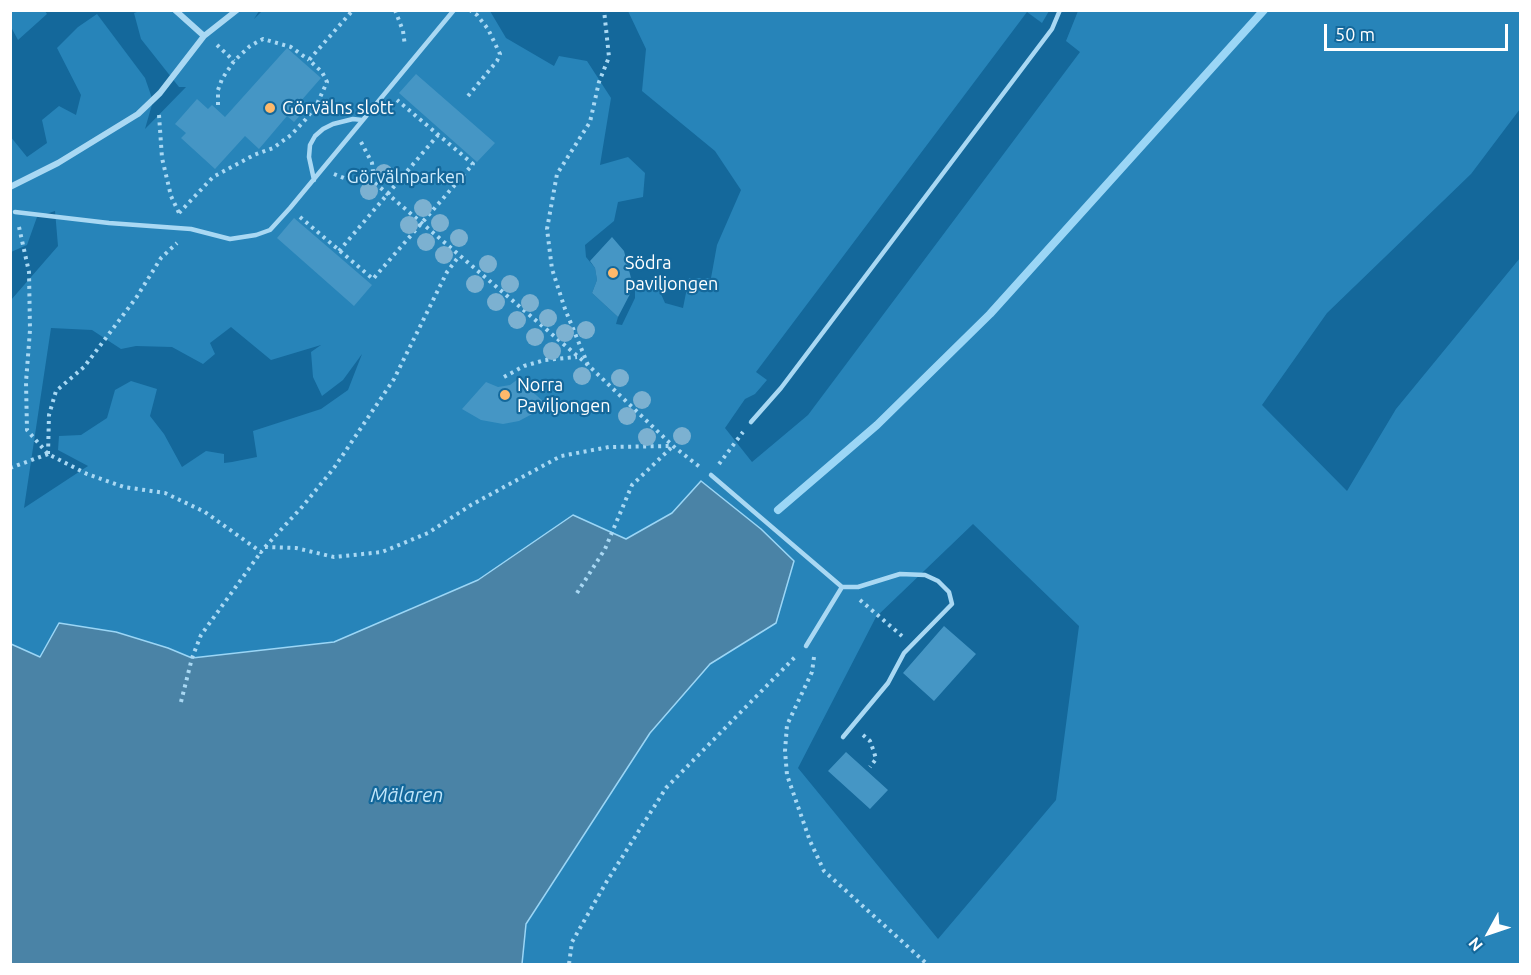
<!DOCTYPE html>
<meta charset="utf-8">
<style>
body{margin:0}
#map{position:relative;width:1531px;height:975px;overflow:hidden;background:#14689b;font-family:Ubuntu,sans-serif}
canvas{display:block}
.frame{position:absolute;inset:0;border:12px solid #fff;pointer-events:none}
.north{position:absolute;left:1459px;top:903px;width:60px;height:60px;-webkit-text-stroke:4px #14689b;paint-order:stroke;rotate:230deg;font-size:16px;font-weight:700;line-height:24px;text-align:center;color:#fff}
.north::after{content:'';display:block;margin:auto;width:21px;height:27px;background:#fff;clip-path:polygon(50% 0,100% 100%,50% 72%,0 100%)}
.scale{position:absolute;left:1324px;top:24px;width:184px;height:27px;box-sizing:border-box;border:3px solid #fff;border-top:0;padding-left:8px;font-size:18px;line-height:21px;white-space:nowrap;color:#fff;-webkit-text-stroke:4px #14689b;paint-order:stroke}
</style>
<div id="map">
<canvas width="1531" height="975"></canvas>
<div class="frame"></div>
<div class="north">N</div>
<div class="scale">50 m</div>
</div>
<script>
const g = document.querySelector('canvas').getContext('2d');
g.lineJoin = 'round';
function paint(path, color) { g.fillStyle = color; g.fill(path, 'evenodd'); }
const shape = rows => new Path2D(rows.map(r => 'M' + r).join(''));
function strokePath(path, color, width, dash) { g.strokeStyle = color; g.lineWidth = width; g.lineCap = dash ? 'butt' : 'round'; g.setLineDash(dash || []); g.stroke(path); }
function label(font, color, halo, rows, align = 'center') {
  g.font = font + ' Ubuntu,sans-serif'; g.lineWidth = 4.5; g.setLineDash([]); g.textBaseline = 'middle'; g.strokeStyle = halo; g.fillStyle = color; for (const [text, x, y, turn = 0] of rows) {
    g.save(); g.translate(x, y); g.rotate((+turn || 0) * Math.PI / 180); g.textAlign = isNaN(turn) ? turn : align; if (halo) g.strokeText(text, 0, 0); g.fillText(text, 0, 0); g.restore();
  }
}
const green = shape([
 [11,10,45,11,47,14,18,40,11,27],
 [263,10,490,11,506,38,554,66,559,56,587,61,611,98,600,165,628,157,645,173,643,197,618,202,614,221,585,245,586,257,595,268,597,280,592,293,618,317,616,324,622,325,635,298,635,283,657,285,665,303,683,308,689,278,711,278,717,245,741,190,715,151,642,91,646,49,628,11,1049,11,1042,23,1027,12,756,372,767,380,755,394,745,399,725,428,752,462,808,415,1080,52,1066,41,1078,11,1520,11,1520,109,1471,174,1327,313,1262,405,1347,491,1396,409,1520,258,1520,964,522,964,526,925,650,733,710,664,776,623,794,561,761,529,701,482,672,513,626,539,573,515,478,580,411,608,389,638,233,653,231,657,192,658,168,648,116,632,59,623,41,657,11,644,11,300,58,246,55,211,37,217,27,245,11,252,10,136,27,157,47,143,42,120,59,106,76,115,81,95,57,48,78,27,97,14,145,78,153,101,145,129,186,87,179,87,141,39,134,13,140,11,259,11,254,19],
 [231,327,271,360,321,345,311,352,313,377,322,396,343,380,362,354,348,390,321,409,253,431,257,457,232,462,224,463,224,454,206,451,182,467,164,434,150,416,157,389,131,381,115,390,107,418,81,435,59,436,58,450,88,466,24,508,51,328,92,330,121,349,136,346,172,347,203,364,215,354,210,343],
 [973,524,1079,626,1056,800,938,939,798,768,876,617]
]);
const water = shape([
 [701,481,761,529,794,561,776,623,710,664,650,733,526,924,522,964,11,964,11,644,40,657,59,623,116,632,168,648,192,658,334,642,478,580,573,515,626,539,672,513,701,481]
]);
const stream = shape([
 [778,510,877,425,990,314,1264,10]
]);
const building = shape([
 [287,48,321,78,300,102,307,108,294,122,287,116,259,149,245,136,215,169,181,138,186,133,175,124,197,99,208,109,212,105,225,117],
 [416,74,495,143,477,162,399,93],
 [294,218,372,285,354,306,277,238],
 [612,237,624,251,631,278,630,294,618,317,592,293,597,280,595,268,590,261],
 [518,379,545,403,534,413,519,421,503,424,481,420,462,409,486,382,498,387,510,385],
 [944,626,976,654,934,701,903,673],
 [846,752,888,790,870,809,828,771]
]);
const path = shape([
 [395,10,403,31,405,46],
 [217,45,234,61],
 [468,96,497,61,500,54,488,29,477,15,470,10],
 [218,105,218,90,222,79,234,61,250,46,263,39,291,47,309,60],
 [159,115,162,158,171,196,180,215],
 [361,142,372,163,373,171,369,178],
 [334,174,354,182,363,181,369,178,588,365,673,446,701,468],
 [179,213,213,177,254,155,273,148,291,135,306,119,317,104,327,82,322,72,309,60,353,10],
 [300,217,373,279,473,164,397,100],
 [19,227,29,272,30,330,26,382,27,430,48,454,87,474,124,487,165,493,205,512,261,552,265,547,296,548,334,557,382,552,428,533,471,505,561,456,609,447,673,446],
 [339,251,438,135],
 [588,365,565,309,552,269,547,229,557,174,590,122,599,82,609,57,604,10],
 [504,377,524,366,545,360,577,357],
 [48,454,49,415,56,391,84,367,136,298,161,258,177,243],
 [719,464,743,432],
 [10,468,48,454],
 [265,547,302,507,334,468,394,379,447,272,459,256],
 [577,593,605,549,632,485,673,446],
 [860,600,902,636],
 [814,657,812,672,787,725,785,751,787,775,810,841,824,871,927,964],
 [181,702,192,658,201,635,261,552],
 [863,735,870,741,874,752,876,759,870,767],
 [569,964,572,942,607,881,666,788,797,655]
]);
const lane = shape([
 [314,180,309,157,310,145,315,136,323,129,333,124,353,119,362,120],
 [15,212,109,223,191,229,230,239,256,235,270,230,290,208,454,10],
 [751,422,781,388,1052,29,1060,10],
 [711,475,842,587,806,646],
 [842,587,858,587,900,574,925,575,938,581,949,592,952,604,904,653,888,683,843,737]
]);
const street = shape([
 [175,10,204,36],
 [10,187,58,163,138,114,160,93,204,36,237,10]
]);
const trees = [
 [384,173],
 [369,191],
 [423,208],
 [440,223],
 [409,225],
 [459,238],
 [426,242],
 [444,255],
 [488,264],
 [475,284],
 [510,284],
 [496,302],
 [530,303],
 [548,318],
 [517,320],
 [586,330],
 [565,333],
 [535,337],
 [552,351],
 [582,376],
 [620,378],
 [642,400],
 [627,416],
 [682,436],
 [647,437]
];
const markers = [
 [270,108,6,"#ffb96b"],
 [613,273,6,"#ffb96b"],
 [505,395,6,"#ffb96b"]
];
const poiNames = [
 ["Görvälns slott",282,108],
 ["Södra",625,263],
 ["paviljongen",625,284],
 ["Norra",517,385],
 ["Paviljongen",517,406]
];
const parkNames = [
 ["Görvälnparken",406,177]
];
const waterNames = [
 ["Mälaren",407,795]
];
paint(green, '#2784b9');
paint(water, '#4a83a6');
strokePath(water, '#9bd6f6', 1.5);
strokePath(stream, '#9bd6f6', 8);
paint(building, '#4596c5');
strokePath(path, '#a9d8f3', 4, [3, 4.5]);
strokePath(lane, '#a9d8f3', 4.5);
strokePath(street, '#a9d8f3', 6);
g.fillStyle = '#7cb1d1';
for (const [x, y] of trees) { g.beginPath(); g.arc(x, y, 9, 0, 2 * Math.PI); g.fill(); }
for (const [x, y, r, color] of markers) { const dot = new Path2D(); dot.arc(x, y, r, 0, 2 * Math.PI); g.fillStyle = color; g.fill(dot); strokePath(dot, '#14689b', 2); }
label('18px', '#fff', '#14689b', poiNames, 'left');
label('18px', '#d1edfd', '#14689b', parkNames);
label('italic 20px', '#c1e6fa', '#14689b', waterNames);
</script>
